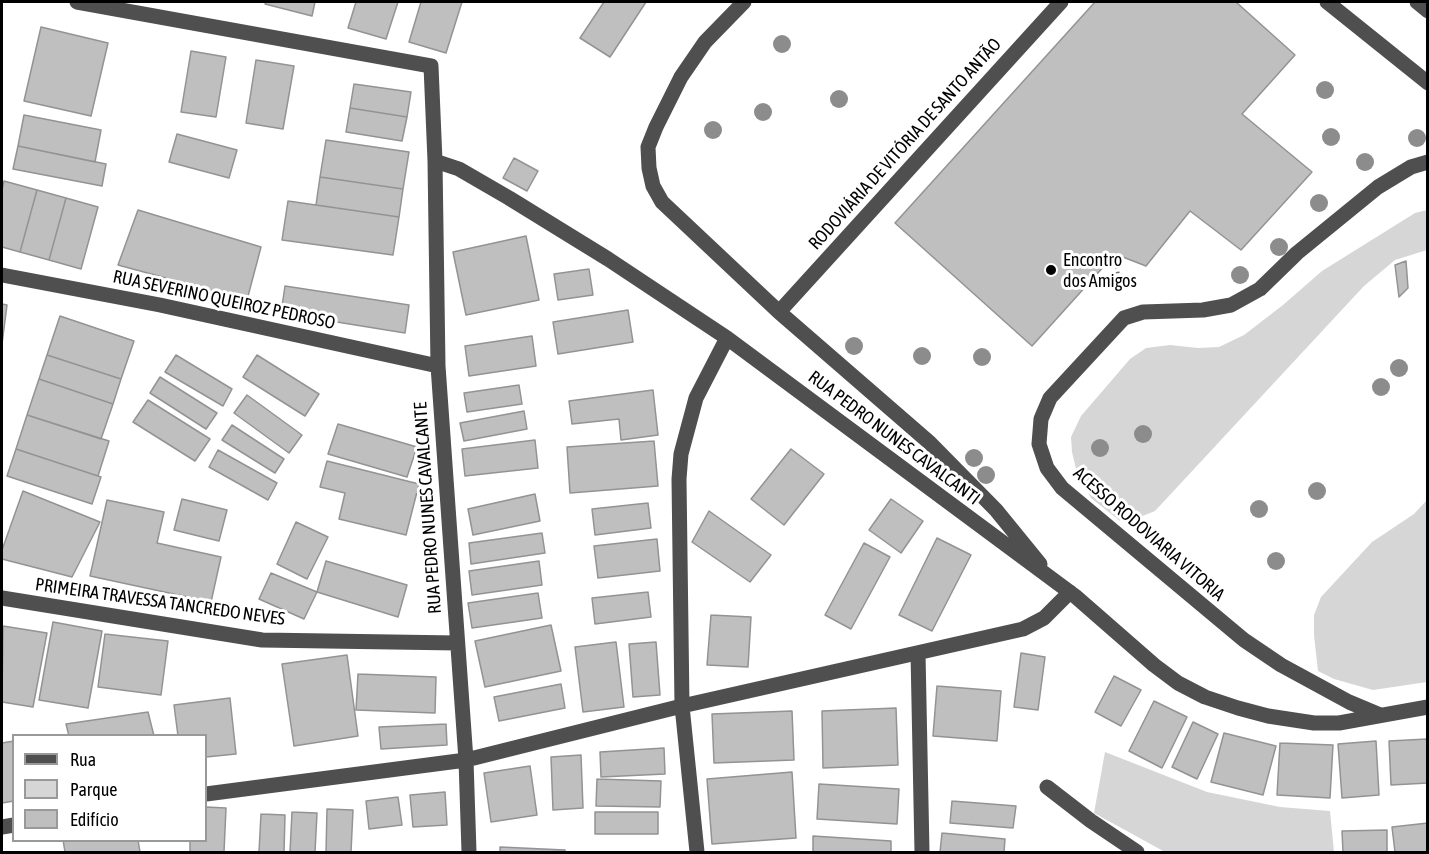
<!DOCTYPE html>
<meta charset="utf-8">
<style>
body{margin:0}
#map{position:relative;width:1429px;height:854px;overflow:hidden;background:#fff;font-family:"Asap Condensed",sans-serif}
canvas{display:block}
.frame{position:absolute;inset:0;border:3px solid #000;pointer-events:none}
.legend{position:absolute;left:12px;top:734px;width:195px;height:108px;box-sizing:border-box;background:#fff;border:2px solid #999;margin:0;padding:8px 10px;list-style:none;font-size:18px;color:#000}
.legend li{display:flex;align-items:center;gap:12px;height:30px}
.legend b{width:30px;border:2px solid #999}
</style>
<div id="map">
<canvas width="1429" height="854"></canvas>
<div class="frame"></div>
<ul class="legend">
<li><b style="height:8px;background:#4f4f4f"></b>Rua</li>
<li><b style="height:16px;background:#d6d6d6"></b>Parque</li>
<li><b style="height:16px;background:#bfbfbf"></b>Edifício</li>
</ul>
</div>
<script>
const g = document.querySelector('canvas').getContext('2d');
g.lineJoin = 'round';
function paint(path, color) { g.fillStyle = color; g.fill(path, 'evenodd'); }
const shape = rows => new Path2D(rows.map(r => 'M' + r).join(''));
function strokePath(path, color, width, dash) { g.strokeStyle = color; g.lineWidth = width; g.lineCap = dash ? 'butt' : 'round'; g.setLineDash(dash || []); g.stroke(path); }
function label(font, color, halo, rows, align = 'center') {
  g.font = font + ' "Asap Condensed",sans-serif'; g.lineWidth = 6; g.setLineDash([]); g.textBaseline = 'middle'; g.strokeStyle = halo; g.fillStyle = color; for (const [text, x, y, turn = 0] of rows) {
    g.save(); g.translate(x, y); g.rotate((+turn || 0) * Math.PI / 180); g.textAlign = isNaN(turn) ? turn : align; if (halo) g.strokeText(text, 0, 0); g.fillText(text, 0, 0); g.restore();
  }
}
const green = shape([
 [1427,210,1427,250,1395,260,1364,286,1155,511,1140,517,1120,521,1091,498,1077,473,1072,452,1071,437,1081,416,1130,359,1146,348,1170,345,1198,348,1219,347,1244,335,1283,305,1322,271,1415,213],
 [1427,500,1427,682,1373,690,1334,679,1318,671,1314,635,1314,615,1321,597,1372,542,1414,514],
 [1105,752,1207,792,1280,807,1330,811,1334,852,1165,852,1094,813]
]);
const building = shape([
 [266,2,315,2,312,16,265,4,266,2],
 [356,2,398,2,386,39,348,28,356,2],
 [421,2,462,2,446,53,409,42,421,2],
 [604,2,646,2,610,57,580,38,604,2],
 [1095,2,1236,2,1295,55,1242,114,1312,172,1241,250,1190,211,1146,266,1115,254,1032,346,895,223,1095,2],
 [41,27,108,43,91,116,24,101,41,27],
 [191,51,226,57,216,117,181,112,191,51],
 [256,60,294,66,283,129,246,123,256,60],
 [354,84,411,92,407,117,350,108,354,84],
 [350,108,407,117,402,141,346,132,350,108],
 [24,115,101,130,95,162,18,146,24,115],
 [177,134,237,150,229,178,169,162,177,134],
 [326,140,409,152,403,189,320,177,326,140],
 [18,146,106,164,102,186,13,169,18,146],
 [514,158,538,171,527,191,503,178,514,158],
 [320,177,403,189,399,217,316,205,320,177],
 [4,181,37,190,20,252,2,247,2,190,4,181],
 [37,190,66,198,49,260,20,252,37,190],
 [66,198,98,207,81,269,49,260,66,198],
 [288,201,399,217,393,255,282,240,288,201],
 [138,210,261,247,247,300,118,265,138,210],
 [526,236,539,300,466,315,453,252,526,236],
 [1406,261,1408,288,1399,297,1395,265,1406,261],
 [589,269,593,295,558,300,554,274,589,269],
 [285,286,409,305,405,333,281,313,285,286],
 [2,304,7,305,2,344,2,304],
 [628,310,633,342,558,354,553,322,628,310],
 [60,316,134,341,121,379,47,355,60,316],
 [532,336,536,366,469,376,465,346,532,336],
 [47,355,121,379,113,404,39,379,47,355],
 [176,355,232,389,223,406,165,372,176,355],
 [257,355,319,394,305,416,243,377,257,355],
 [160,377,217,413,206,429,150,393,160,377],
 [39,379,113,404,101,439,27,415,39,379],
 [519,385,522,404,467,412,464,393,519,385],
 [653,390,658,435,621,440,619,419,572,424,569,401,653,390],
 [247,395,302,435,289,453,234,413,247,395],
 [148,400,210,439,195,461,133,422,148,400],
 [524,411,527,429,464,441,460,423,524,411],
 [27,415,109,441,98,476,16,449,27,415],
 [338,424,417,447,407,477,328,454,338,424],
 [232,425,284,459,275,473,222,440,232,425],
 [535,440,538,468,465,476,462,449,535,440],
 [654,441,658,486,570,493,567,447,654,441],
 [16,449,101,477,92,504,7,476,16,449],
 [791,449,824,474,784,525,751,499,791,449],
 [218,450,277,483,268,500,209,467,218,450],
 [327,461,419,484,406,535,339,519,345,493,320,487,327,461],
 [23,491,100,522,72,577,2,559,2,550,23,491],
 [535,494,540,521,473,535,468,509,535,494],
 [182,499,227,510,219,541,174,530,182,499],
 [891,499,923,521,901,553,869,530,891,499],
 [107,500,164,512,157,543,221,557,211,602,90,576,107,500],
 [648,503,651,528,595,535,592,509,648,503],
 [709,511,771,555,750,582,692,542,709,511],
 [296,522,328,537,307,579,277,564,296,522],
 [542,533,545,553,471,564,469,543,542,533],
 [937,538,971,555,932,631,899,615,937,538],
 [657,539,660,571,598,578,594,546,657,539],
 [864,543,890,557,851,629,825,615,864,543],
 [326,561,407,585,398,617,317,592,326,561],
 [539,561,542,585,472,595,469,571,539,561],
 [271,573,317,592,304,619,259,599,271,573],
 [648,592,651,617,595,624,592,598,648,592],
 [538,593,542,618,472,628,468,603,538,593],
 [711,615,751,617,748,667,707,665,711,615],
 [53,622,102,631,88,708,39,700,53,622],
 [551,625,561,671,485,687,475,641,551,625],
 [3,626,47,633,33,707,2,702,3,626],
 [105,634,168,641,161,695,98,687,105,634],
 [616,642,624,707,583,712,575,647,616,642],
 [656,642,660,695,633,697,629,644,656,642],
 [1021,653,1045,657,1038,710,1014,707,1021,653],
 [347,655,358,736,294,746,282,664,347,655],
 [358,674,436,677,435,713,356,710,358,674],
 [1114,676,1141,690,1121,726,1095,712,1114,676],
 [561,684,565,708,499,721,494,697,561,684],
 [937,686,1001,691,997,741,933,736,937,686],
 [230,698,236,754,206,757,206,736,178,736,174,705,230,698],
 [1154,701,1187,717,1162,768,1129,751,1154,701],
 [896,708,898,765,823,768,822,711,896,708],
 [792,711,794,760,714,763,712,714,792,711],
 [148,712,154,736,69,736,66,724,148,712],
 [1193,722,1218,734,1197,779,1172,767,1193,722],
 [446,724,447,745,381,749,379,727,446,724],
 [1224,733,1276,746,1263,795,1211,782,1224,733],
 [1427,739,1428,783,1391,785,1389,741,1427,739],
 [14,741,14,801,2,803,2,743,14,741],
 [1376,741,1379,795,1342,798,1338,744,1376,741],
 [1280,743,1333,745,1330,798,1277,795,1280,743],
 [664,748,665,774,601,777,600,752,664,748],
 [581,755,583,808,553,810,551,757,581,755],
 [530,766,537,815,491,822,484,773,530,766],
 [792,772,796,838,712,844,707,779,792,772],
 [597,779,661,781,660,807,596,806,597,779],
 [819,784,899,789,897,824,817,819,819,784],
 [445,792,447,825,413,827,410,795,445,792],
 [398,797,402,825,369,829,366,801,398,797],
 [952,801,1016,806,1013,828,950,823,952,801],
 [206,807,226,808,224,852,190,852,190,840,206,840,206,807],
 [327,809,353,810,351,852,326,852,327,809],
 [292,812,317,813,315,852,290,852,292,812],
 [595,812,658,812,658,834,595,834,595,812],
 [261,814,285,815,284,852,259,852,261,814],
 [1428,823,1428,852,1395,852,1392,827,1428,823],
 [1387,830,1387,852,1343,852,1342,831,1387,830],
 [942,833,1005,839,1004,852,940,852,942,833],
 [813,836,891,841,891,852,813,852,813,836],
 [63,840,138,840,140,852,65,852,63,840],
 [500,847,565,850,565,852,500,852,500,847]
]);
const path = shape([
 [1115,254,1120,290]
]);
const minor = shape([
 [77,2,431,66,435,161,459,169,509,198,608,259,727,338,1075,596,1154,665,1178,683,1205,697,1238,708,1268,716,1314,723,1339,723,1428,707],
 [744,2,705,42,681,77,656,127,648,147,649,168,653,186,662,202,779,312,930,443,996,510,1040,564],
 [1327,2,1428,83],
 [1417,2,1428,11],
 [435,161,438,366,466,760,469,852],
 [2,275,160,305,438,366],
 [779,312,1061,2],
 [2,598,262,640,457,643],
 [918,653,922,852],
 [1380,715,1349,702,1281,665,1244,640,1062,488,1047,468,1039,444,1041,419,1050,398,1124,318,1143,312,1203,310,1231,305,1260,289,1297,253,1378,187,1411,167,1428,162],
 [1047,787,1091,821,1137,852],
 [206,794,466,760,682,706,1023,629,1044,618,1070,592],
 [2,827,14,825],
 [697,852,682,706,679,479,681,454,696,398,727,338]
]);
const trees = [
 [782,44],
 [1325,90],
 [839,99],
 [763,112],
 [713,130],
 [1331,137],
 [1417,138],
 [1365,162],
 [1319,203],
 [1279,247],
 [1240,275],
 [854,346],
 [922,356],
 [982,357],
 [1399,368],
 [1381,387],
 [1143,434],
 [1100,448],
 [974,458],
 [986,475],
 [1317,491],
 [1259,509],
 [1276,561]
];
const markers = [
 [1051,270,6,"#000"]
];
const streetNames = [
 ["RODOVIÁRIA DE VITÓRIA DE SANTO ANTÃO",905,144,-48],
 ["RUA SEVERINO QUEIROZ PEDROSO",224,300,12],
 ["RUA PEDRO NUNES CAVALCANTI",894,438,37],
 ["RUA PEDRO NUNES CAVALCANTE",428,508,-94],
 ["ACESSO RODOVIARIA VITORIA",1149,534,41],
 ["PRIMEIRA TRAVESSA TANCREDO NEVES",160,602,8]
];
const poiNames = [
 ["Encontro",1063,260],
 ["dos Amigos",1063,281]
];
paint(green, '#d6d6d6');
paint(building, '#bfbfbf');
strokePath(building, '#939393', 1.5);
strokePath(path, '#717171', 4, [1.5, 3]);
strokePath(minor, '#4f4f4f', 15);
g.fillStyle = '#8c8c8c';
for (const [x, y] of trees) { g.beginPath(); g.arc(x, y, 9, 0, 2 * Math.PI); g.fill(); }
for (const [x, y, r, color] of markers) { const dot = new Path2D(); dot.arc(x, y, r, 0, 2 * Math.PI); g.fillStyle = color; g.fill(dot); strokePath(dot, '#fff', 2); }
label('18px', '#000', '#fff', streetNames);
label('18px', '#000', '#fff', poiNames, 'left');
</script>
